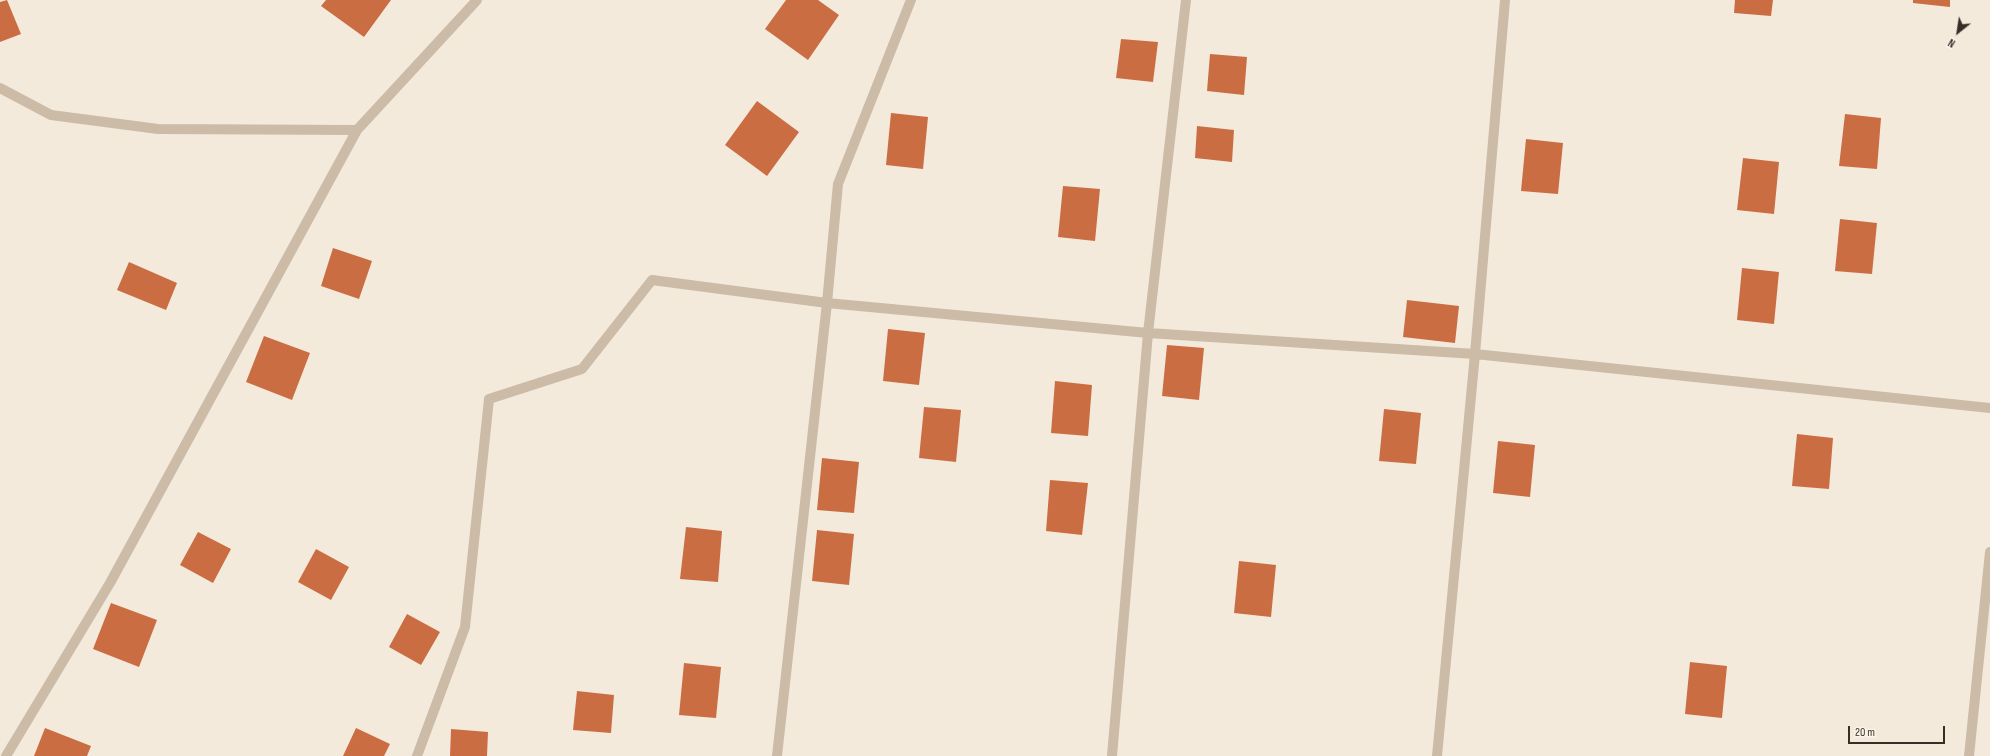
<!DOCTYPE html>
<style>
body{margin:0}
#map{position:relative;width:1990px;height:756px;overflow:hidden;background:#f3eadc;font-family:"Sofia Sans Condensed",sans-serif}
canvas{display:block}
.north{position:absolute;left:1938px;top:12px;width:40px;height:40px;-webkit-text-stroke:3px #fbf4e9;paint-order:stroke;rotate:210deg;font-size:11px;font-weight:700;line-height:16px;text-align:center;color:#382e28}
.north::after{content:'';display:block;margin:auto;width:14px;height:18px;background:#382e28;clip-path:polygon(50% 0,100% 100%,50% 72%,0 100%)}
.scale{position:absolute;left:1848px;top:726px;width:97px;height:18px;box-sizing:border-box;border:2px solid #382e28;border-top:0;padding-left:5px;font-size:12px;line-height:14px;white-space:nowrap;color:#382e28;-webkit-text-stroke:3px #fbf4e9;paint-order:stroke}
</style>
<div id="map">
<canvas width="1990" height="756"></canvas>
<div class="north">N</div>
<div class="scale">20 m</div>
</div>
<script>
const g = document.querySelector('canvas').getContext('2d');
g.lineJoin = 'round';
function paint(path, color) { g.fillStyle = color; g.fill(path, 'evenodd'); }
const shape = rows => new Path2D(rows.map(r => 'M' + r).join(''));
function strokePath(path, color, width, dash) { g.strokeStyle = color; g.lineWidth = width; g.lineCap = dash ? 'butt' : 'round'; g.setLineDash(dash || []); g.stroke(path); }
const building = shape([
 [7,0,21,34,0,42,0,2],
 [326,0,391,0,364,37,321,6],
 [786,0,818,0,839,15,808,60,765,29],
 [1735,0,1773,0,1771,16,1734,13],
 [1913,0,1950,0,1950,7,1913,3],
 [1121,39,1158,42,1153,82,1116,78],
 [1210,54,1247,57,1244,95,1207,91],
 [757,101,799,132,767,176,725,145],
 [891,113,928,117,923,169,886,165],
 [1845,114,1881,118,1877,169,1839,166],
 [1197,126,1234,130,1232,162,1195,158],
 [1526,139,1563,143,1558,194,1521,191],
 [1743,158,1779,162,1774,214,1737,210],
 [1063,186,1100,189,1095,241,1058,237],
 [1840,219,1877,223,1872,274,1835,271],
 [333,248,372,261,359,299,321,286],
 [129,262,177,283,166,310,117,290],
 [1742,268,1779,272,1774,324,1737,320],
 [1407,300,1459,306,1455,343,1403,337],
 [888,329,925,333,919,385,883,381],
 [264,336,310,353,292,400,246,382],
 [1167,345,1204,348,1199,400,1162,396],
 [1055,381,1092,385,1088,436,1051,433],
 [924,407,961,410,956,462,919,458],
 [1384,409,1421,413,1416,464,1379,461],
 [1797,434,1833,438,1829,489,1792,486],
 [1498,441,1535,445,1530,497,1493,493],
 [822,458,859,462,854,513,817,510],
 [1050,480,1088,483,1082,535,1046,531],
 [686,527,722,531,718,582,680,579],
 [817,530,854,534,849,585,812,581],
 [198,532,231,549,213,583,180,565],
 [316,549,349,567,331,600,298,582],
 [1239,561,1276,565,1271,617,1234,613],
 [111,603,157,620,139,667,93,649],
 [407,614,440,632,421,665,389,647],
 [1690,662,1727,666,1722,718,1685,714],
 [684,663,721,667,716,718,679,715],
 [577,691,614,695,611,733,573,730],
 [45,728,91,746,87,756,34,756],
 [356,728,390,744,384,756,343,756],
 [451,729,488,732,487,756,450,756]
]);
const minor = shape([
 [0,88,51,115,158,129,357,130],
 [6,756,110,583,357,130,477,0],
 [417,756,465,627,489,399,582,369,652,280,827,303,1148,333,1475,354,1990,408],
 [777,756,827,303,838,184,911,0],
 [1112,756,1148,333,1186,0],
 [1437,756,1475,354,1505,0],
 [1969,756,1990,552]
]);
paint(building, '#cb6d42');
strokePath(minor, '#ccbba7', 10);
</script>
